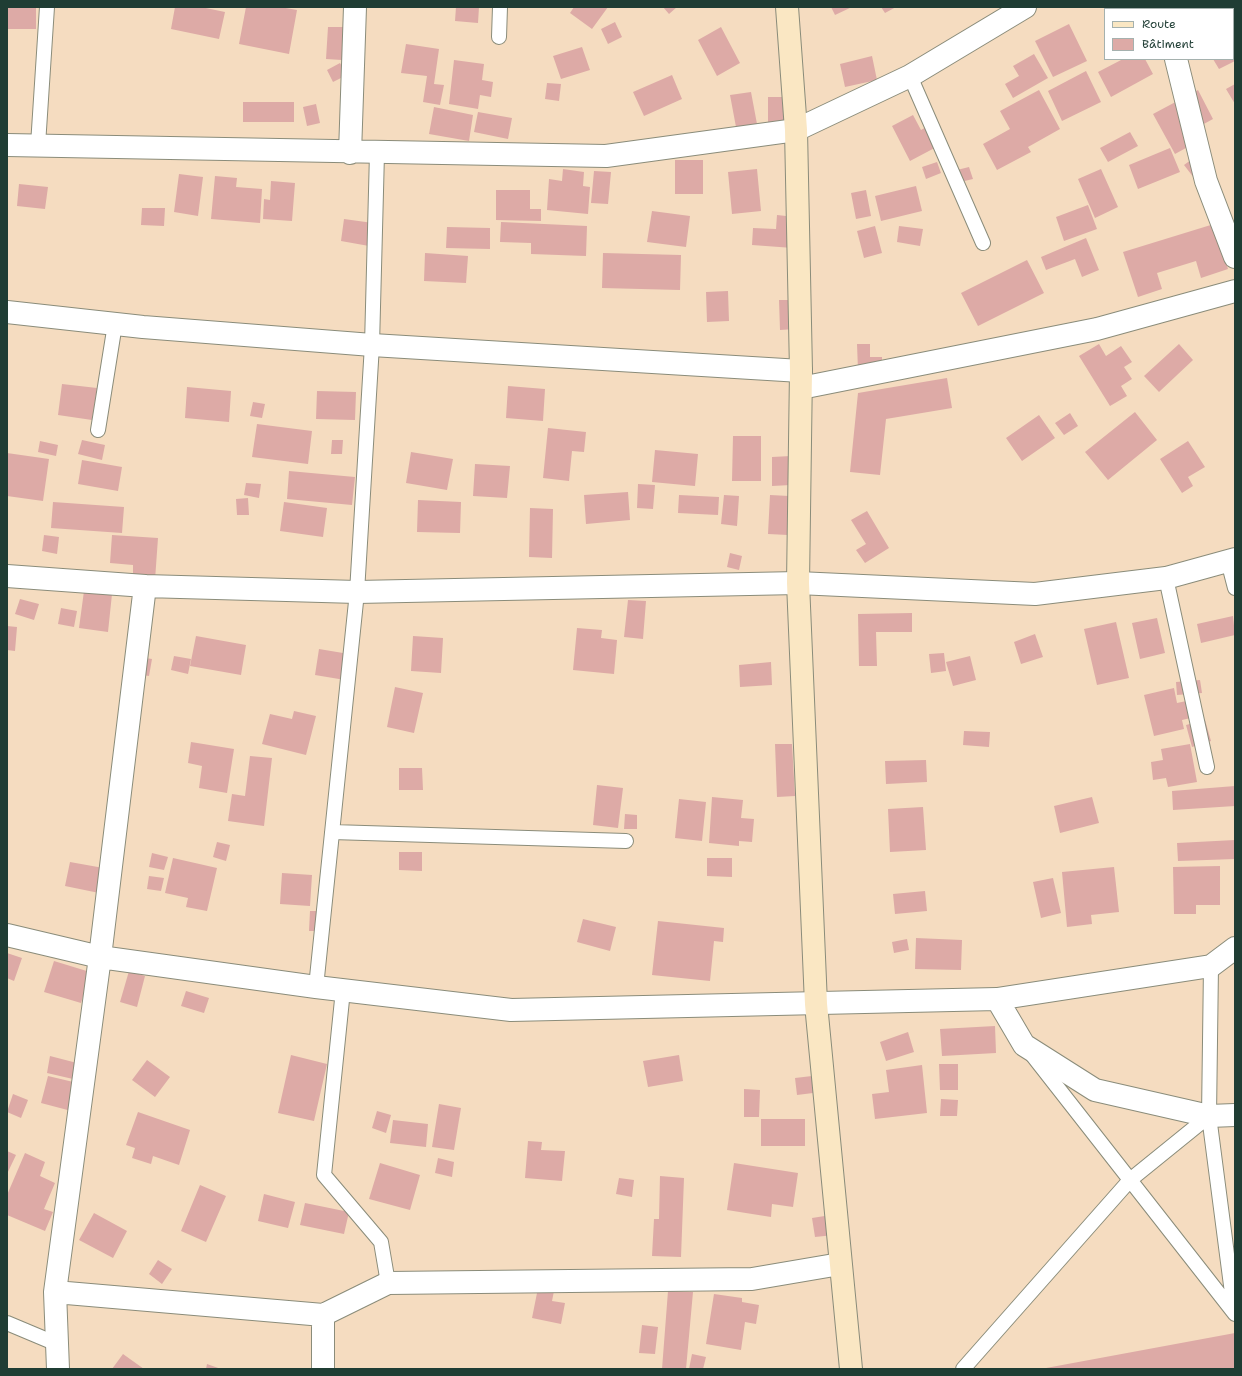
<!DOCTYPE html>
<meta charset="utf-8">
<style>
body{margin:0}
#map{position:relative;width:1242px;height:1376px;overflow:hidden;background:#f5dcc0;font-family:"Shantell Sans",sans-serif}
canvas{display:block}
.frame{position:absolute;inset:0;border:8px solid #1f3d34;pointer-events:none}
.legend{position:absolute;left:1104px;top:8px;width:130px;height:52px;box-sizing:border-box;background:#fff;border:1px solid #a5b1ae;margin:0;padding:5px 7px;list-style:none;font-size:12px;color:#1f3d34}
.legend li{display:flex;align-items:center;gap:8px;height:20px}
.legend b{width:20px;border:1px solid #a5b1ae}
</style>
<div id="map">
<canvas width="1242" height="1376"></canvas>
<div class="frame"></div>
<ul class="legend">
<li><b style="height:5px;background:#fae7c3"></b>Route</li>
<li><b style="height:11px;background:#ddaaa6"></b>Bâtiment</li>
</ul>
</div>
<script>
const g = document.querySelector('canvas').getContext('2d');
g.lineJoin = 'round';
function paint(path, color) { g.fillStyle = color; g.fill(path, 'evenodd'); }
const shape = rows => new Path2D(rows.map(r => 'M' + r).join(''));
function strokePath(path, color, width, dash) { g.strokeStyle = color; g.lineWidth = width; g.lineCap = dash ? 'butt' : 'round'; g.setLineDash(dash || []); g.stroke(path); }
const building = shape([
 [7,7,36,7,36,29,7,29],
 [175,7,201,7,225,12,219,39,171,29],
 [246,7,280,7,297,10,289,54,239,44],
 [456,7,479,7,478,23,455,21],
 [574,7,608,7,592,29,570,13],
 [663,7,677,7,669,14],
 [831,7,852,7,835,15],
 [881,7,896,7,885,13],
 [1207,7,1234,7,1229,9,1207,9],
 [615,22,622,37,608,44,601,29],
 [1069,24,1087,61,1053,77,1035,41],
 [328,27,343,27,342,60,326,59],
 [721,27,740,63,717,76,698,40],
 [1235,32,1235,61,1219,69,1213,59,1233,59,1233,33],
 [406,44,439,49,434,84,444,85,440,105,423,102,427,76,401,73],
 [582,47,590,70,561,79,553,56],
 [1034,54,1048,78,1013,98,1005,84,1019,76,1013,66],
 [872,56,877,80,845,87,840,64],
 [1123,59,1145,59,1153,74,1111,97,1098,72],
 [454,60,484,64,482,80,493,82,491,97,480,95,478,109,449,104],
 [340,63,347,75,333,82,327,70],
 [1086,71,1101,102,1062,121,1048,91],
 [672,75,682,99,644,116,633,92],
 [547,83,561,84,559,101,545,99],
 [1235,84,1235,104,1226,89],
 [1039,90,1060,129,1028,147,1031,152,997,170,983,144,1010,129,1000,111],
 [1198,90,1213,119,1189,132,1195,143,1175,154,1153,114],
 [751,92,757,124,736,127,730,95],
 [768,97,787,97,788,126,768,127],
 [243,102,294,102,294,122,243,122],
 [316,104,320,123,307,126,303,107],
 [434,107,473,115,469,141,429,134],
 [478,112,512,118,508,139,474,132],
 [913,115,921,130,933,123,944,143,910,161,892,126],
 [1130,132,1138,146,1108,162,1100,148],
 [1170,148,1180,172,1138,189,1129,165],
 [1195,157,1194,178,1184,165],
 [675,160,703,160,703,194,675,194],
 [937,162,941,173,926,179,922,167],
 [969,167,973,179,956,183,953,171],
 [563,169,584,172,583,186,590,187,588,214,547,210,549,179,562,181],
 [757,169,761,211,732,214,728,172],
 [1101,169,1118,207,1095,218,1078,179],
 [594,171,611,172,608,204,591,203],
 [179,174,203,177,198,216,174,212],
 [215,176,237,178,236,187,262,189,260,223,211,219],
 [271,181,295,183,292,221,263,219,264,199,270,200],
 [19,184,48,187,45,209,17,206],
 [916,186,922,211,881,221,875,196],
 [496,190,530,190,530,209,541,209,541,221,496,220],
 [866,190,871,216,856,219,851,193],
 [1088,205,1097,229,1064,241,1056,217],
 [142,208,165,208,164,226,141,225],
 [652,211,690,216,686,247,647,242],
 [777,215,795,217,793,248,752,245,753,228,776,229],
 [344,219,373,223,369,246,341,241],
 [501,222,587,226,586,256,531,254,531,243,500,242],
 [1214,224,1228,269,1201,278,1196,261,1157,273,1162,289,1138,297,1123,252],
 [875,226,882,253,864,258,857,231],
 [899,226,923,229,920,246,897,242],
 [447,227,490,228,490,249,446,248],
 [1086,238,1099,270,1082,277,1075,259,1046,270,1041,257],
 [425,253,468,256,466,283,424,281],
 [603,253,681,255,680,290,602,288],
 [1027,260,1044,293,978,326,961,293],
 [728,291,729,321,707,322,706,292],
 [779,300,794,300,795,329,780,330],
 [857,344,870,344,870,357,882,357,882,369,858,370],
 [1099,344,1106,356,1121,346,1132,362,1124,367,1132,379,1121,386,1127,396,1110,406,1079,356],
 [1179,344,1193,360,1159,392,1144,376],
 [947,378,952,408,886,419,880,475,850,472,858,393],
 [62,384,97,388,92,420,58,415],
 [508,386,545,389,543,421,506,418],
 [187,387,231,391,229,422,185,418],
 [317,391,356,392,355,420,316,419],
 [253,402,265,404,262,418,250,416],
 [1135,412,1157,440,1108,480,1085,452],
 [1070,413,1078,426,1064,435,1055,423],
 [1039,415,1055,438,1022,461,1006,438],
 [257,424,312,431,308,464,252,457],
 [548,428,586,432,584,452,572,451,569,481,543,478],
 [733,436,761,436,761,481,732,481],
 [82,440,105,445,102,460,78,454],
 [332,440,343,440,342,454,331,454],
 [40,441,58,445,56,456,38,452],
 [1188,441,1205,467,1188,477,1193,486,1182,493,1160,459],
 [655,450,698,454,695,486,652,482],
 [411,452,453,459,447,490,406,483],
 [7,453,49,459,43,501,7,496],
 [791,456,791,485,772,486,772,457],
 [82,460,122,467,118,491,78,484],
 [475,464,510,466,507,498,473,496],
 [289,471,355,477,352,505,287,499],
 [246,483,261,484,259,498,244,495],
 [638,484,655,485,653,509,637,508],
 [628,492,630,520,586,524,584,495],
 [679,495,719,497,718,515,678,513],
 [724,495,739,496,737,526,721,524],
 [770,495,789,496,788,535,768,534],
 [248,498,249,515,237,515,236,499],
 [418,500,461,502,460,533,417,532],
 [53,502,124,507,122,533,51,528],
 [284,502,327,508,323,537,280,531],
 [530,508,553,509,552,558,529,557],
 [867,511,889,548,865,563,856,550,866,544,851,520],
 [44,535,59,537,57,554,42,551],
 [112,535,158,538,155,580,133,579,133,565,110,563],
 [730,553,742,556,739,570,727,567],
 [84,591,112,594,108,632,79,628],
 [20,599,39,604,34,620,15,614],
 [628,600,646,601,643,639,624,637],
 [61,608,77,611,74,627,58,624],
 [912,613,912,632,876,632,877,666,859,666,858,614],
 [1233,616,1235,635,1201,643,1197,624],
 [1157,618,1165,653,1140,659,1132,623],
 [1116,622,1129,678,1097,685,1084,629],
 [7,626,17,627,15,651,7,650],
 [577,628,602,630,601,638,617,640,614,674,573,670],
 [1035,634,1043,657,1021,664,1014,642],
 [196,636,246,645,241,675,190,666],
 [413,636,443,638,441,673,411,671],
 [319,649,349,654,345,680,315,675],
 [944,653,946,671,931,673,929,654],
 [133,656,152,659,149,676,130,673],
 [174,656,191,659,188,674,171,670],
 [970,656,976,680,953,686,946,662],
 [771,662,772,685,740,687,739,665],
 [1200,680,1202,693,1177,695,1176,682],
 [395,687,423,693,414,733,387,727],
 [1174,688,1177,703,1191,700,1195,717,1182,720,1184,729,1154,736,1144,695],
 [294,711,316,716,306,755,262,744,270,714,292,719],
 [1205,720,1211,741,1192,747,1186,725],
 [964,731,990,732,989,747,963,745],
 [191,742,234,749,227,793,199,788,202,766,188,763],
 [775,744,792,744,795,796,777,797],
 [1190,744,1197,782,1168,787,1166,778,1153,780,1151,762,1163,760,1161,749],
 [250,756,272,758,264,826,228,821,232,794,245,796],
 [926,760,927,782,886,784,885,761],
 [399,768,422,768,423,790,399,790],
 [597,785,623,788,618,828,593,825],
 [1235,786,1235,806,1173,810,1172,791],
 [712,797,743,800,741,818,754,819,752,842,739,841,739,846,709,843],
 [1092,797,1099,823,1060,833,1054,806],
 [679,799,706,802,702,841,675,838],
 [923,807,926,850,890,852,888,809],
 [625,814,637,815,637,829,624,829],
 [1235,840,1235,859,1178,861,1177,843],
 [217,842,230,845,226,861,213,857],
 [399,852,422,852,422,871,399,870],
 [152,853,168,857,164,870,149,867],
 [173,858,217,868,207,911,186,907,188,898,165,893],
 [707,858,732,858,732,877,707,876],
 [70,862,109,869,104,894,65,886],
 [1220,866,1220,905,1196,905,1196,914,1174,914,1173,867],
 [1114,867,1119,912,1091,915,1092,924,1067,927,1062,872],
 [282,873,312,875,310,906,280,904],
 [149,876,164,878,161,891,147,889],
 [1053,878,1061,913,1041,918,1033,882],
 [925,891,927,911,895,914,893,894],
 [310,911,328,911,327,931,309,931],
 [583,919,616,927,610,951,577,942],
 [658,921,724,928,723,942,714,941,710,981,652,975],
 [916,938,962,940,961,970,915,969],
 [907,939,909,950,894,953,892,942],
 [7,953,22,958,14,981,7,978],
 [54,961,90,972,81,1003,44,992],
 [129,971,145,976,137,1007,120,1002],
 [186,991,209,998,204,1013,181,1006],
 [995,1026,996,1053,942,1056,940,1029],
 [908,1032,914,1052,886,1061,880,1042],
 [291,1055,327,1064,314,1121,278,1113],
 [679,1055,683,1081,648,1087,643,1061],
 [50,1056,77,1063,73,1079,47,1073],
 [147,1060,170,1077,155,1097,132,1080],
 [939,1064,958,1064,958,1090,940,1090],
 [922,1065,927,1113,875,1119,872,1094,889,1092,886,1070],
 [48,1076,86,1085,79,1113,41,1103],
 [812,1076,813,1093,797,1095,795,1078],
 [744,1089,760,1090,759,1117,744,1117],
 [13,1094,28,1100,21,1118,7,1112],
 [941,1099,958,1100,957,1116,940,1116],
 [439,1104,461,1108,454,1150,432,1147],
 [377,1111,391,1115,386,1133,372,1128],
 [138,1112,190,1130,179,1165,153,1156,151,1164,132,1158,135,1148,126,1145],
 [761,1119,805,1119,805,1146,761,1146],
 [393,1120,428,1124,426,1147,390,1143],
 [528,1141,542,1142,541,1150,565,1151,562,1181,525,1178],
 [7,1151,16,1155,7,1174],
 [25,1153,45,1162,40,1176,55,1183,44,1209,53,1212,45,1231,7,1215,7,1195],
 [438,1158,454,1162,452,1177,435,1173],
 [380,1163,420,1175,410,1210,369,1199],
 [734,1163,798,1173,793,1207,772,1204,771,1217,727,1210],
 [660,1176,684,1178,681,1257,652,1256,654,1219,659,1219],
 [619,1178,634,1180,632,1197,616,1194],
 [200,1185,226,1196,206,1242,181,1231],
 [264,1194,295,1202,288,1228,258,1221],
 [305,1203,349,1212,344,1234,300,1225],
 [94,1213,127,1231,113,1258,79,1240],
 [831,1215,834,1235,815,1237,812,1218],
 [158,1260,172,1269,162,1284,149,1274],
 [538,1288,554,1291,552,1301,565,1303,561,1324,532,1318],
 [668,1291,693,1292,686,1369,662,1369],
 [714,1294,742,1298,742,1302,759,1305,756,1324,745,1322,741,1350,706,1344],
 [642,1325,658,1327,655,1354,639,1353],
 [1235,1333,1235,1369,1046,1369,1046,1368],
 [123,1354,144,1369,112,1369],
 [692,1354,706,1357,703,1369,689,1369],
 [207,1364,221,1369,206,1369]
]);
const lane = shape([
 [499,37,500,7],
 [910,76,983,243],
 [38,145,47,7],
 [98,430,115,324],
 [1228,561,1235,588],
 [1166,578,1207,767],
 [332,832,626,841],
 [1211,966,1209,1116,1232,1293,1235,1299],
 [316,987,357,592,372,345,377,153],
 [343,990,324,1175,381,1242,388,1283],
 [1033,1056,1235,1314],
 [7,1323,57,1344],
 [963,1369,1130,1180,1209,1116]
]);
const street = shape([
 [1163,7,1164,9],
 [1176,59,1206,181,1235,257],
 [7,145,606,156,796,130,910,76,1025,7],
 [350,153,355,7],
 [7,312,143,327,372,345,801,371],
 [801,388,1097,329,1235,291],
 [7,576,145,586,357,592,798,583,1035,594,1166,578,1235,559],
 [7,935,100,957,316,987,511,1010,997,999,1211,966,1235,948],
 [997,999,1024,1045,1095,1090,1209,1116,1235,1115],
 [55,1292,323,1315,388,1283,752,1279,840,1264],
 [323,1315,323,1369],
 [58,1369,55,1292,100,957,145,586]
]);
const secondary = shape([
 [787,7,796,130,801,371,798,583,816,1004,851,1369]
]);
paint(building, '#ddaaa6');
strokePath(lane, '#8a8c7a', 16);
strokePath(street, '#8a8c7a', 24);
strokePath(secondary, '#8a8c7a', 24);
strokePath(lane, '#fff', 14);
strokePath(street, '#fff', 22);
strokePath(secondary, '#fae7c3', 22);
</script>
